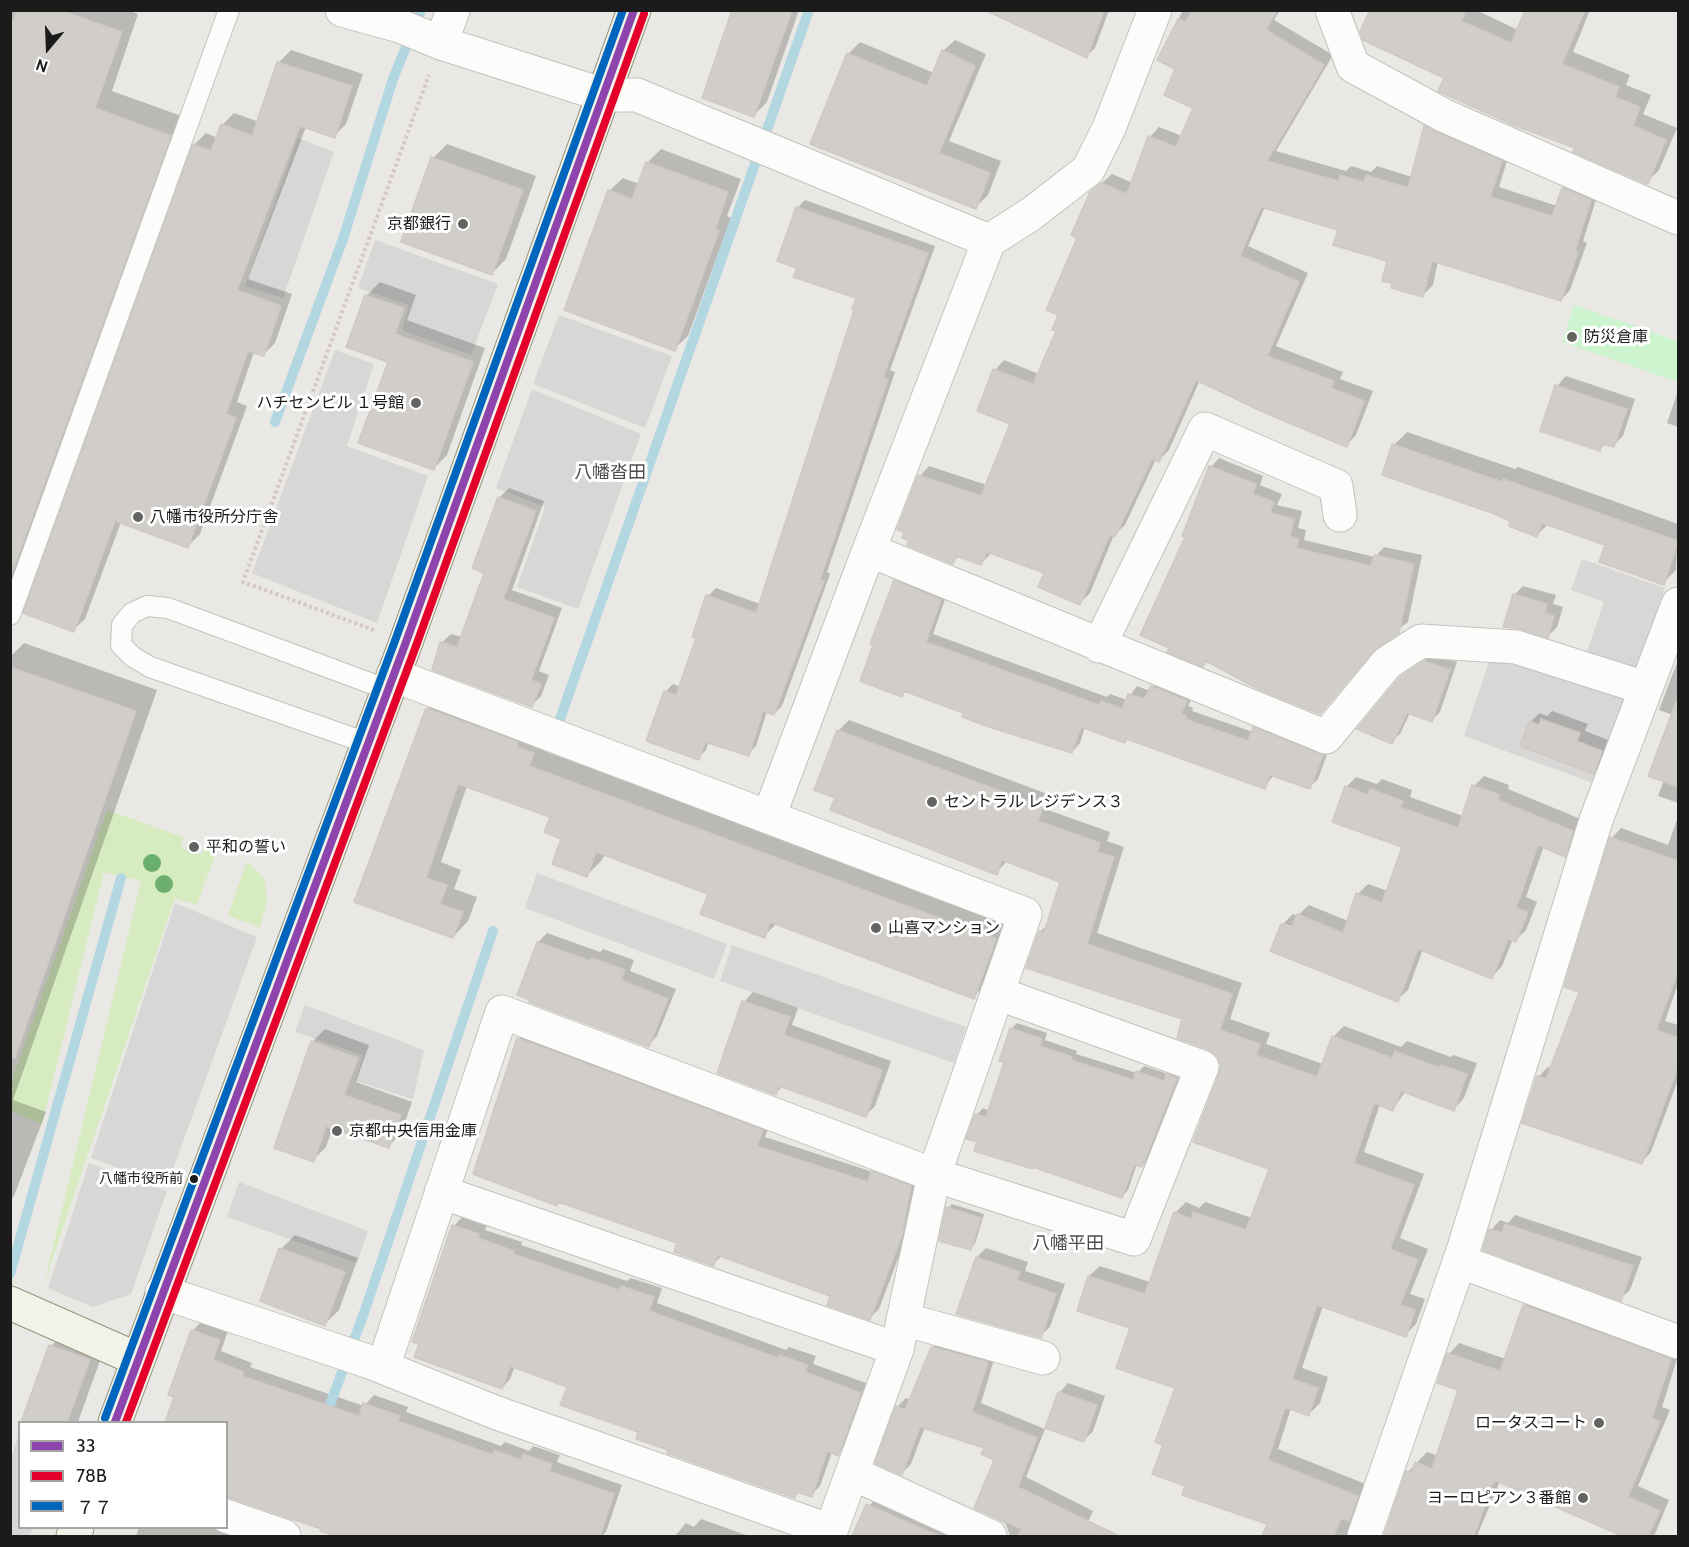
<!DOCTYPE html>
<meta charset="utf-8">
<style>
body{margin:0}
#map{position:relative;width:1689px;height:1547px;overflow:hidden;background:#eae8e4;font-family:Cabin,"Noto Sans JP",sans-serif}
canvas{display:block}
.frame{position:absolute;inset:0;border:12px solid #1b1b1b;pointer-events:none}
.legend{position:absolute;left:18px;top:1421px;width:210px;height:108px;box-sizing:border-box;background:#fff;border:2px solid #a4a4a4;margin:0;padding:8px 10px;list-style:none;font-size:18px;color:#1b1b1b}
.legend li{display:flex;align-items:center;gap:12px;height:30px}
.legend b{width:30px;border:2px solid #a4a4a4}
.north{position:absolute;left:18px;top:18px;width:60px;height:60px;-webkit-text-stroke:4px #fff;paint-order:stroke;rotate:199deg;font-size:16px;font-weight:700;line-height:24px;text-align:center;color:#1b1b1b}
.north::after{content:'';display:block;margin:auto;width:21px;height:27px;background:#1b1b1b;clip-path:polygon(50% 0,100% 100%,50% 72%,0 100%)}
</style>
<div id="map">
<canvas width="1689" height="1547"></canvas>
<div class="frame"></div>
<ul class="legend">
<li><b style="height:8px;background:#8e44ad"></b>33</li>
<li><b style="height:8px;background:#e4002b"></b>78B</li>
<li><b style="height:8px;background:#0065bd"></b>７７</li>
</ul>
<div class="north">N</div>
</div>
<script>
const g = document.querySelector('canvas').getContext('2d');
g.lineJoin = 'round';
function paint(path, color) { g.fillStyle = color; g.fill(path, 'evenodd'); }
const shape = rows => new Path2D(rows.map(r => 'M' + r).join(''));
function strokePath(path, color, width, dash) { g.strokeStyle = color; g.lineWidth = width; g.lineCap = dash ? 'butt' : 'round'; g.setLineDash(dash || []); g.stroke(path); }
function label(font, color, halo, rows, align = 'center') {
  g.font = font + ' Cabin,"Noto Sans JP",sans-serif'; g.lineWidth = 6; g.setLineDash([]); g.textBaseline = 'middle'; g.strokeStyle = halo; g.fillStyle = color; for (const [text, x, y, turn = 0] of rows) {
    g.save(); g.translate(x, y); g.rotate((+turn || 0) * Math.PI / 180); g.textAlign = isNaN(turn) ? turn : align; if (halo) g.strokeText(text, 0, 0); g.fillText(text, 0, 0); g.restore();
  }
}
const residential = shape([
 [1493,650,1627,691,1593,783,1464,736]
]);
const grass = shape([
 [107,810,183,837,181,848,201,855,204,845,217,850,197,905,175,898,44,1284,141,881,104,872,42,1124,11,1111,11,1083],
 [247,861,264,879,266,889,267,901,260,927,228,916]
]);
const park = shape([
 [1574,305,1678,341,1678,382,1562,342]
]);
const parking = shape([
 [298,138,334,152,283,298,245,286],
 [375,240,498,284,471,355,402,330,409,305,358,288],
 [559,315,672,356,645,428,533,384],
 [335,350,374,364,347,446,428,476,377,623,252,573],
 [532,389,641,434,578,609,517,587,545,507,496,488],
 [1582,559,1665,588,1634,677,1584,660,1604,602,1571,590],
 [537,873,727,944,714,979,525,908],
 [175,903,257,937,167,1186,91,1158],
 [732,945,966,1027,954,1063,720,981],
 [305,1005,424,1050,413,1099,355,1081,363,1055,295,1032],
 [89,1163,167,1191,131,1294,93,1307,48,1288],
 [239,1182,368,1231,357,1263,227,1217],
 [17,1439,20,1440,20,1528,33,1528,29,1536,11,1536,11,1459]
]);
const shadow = shape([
 [10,10,127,10,138,14,112,91,187,118,10,588],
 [734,10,799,10,767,102,754,115],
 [983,10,1109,10,1095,48,1086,56],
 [1183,10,1280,10,1274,20,1333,55,1276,151,1346,171,1351,166,1371,172,1377,166,1412,177,1426,127,1435,117,1510,151,1499,187,1557,206,1563,188,1573,179,1599,190,1583,241,1587,243,1570,290,1561,300,1438,261,1433,285,1423,295,1393,282,1389,260,1340,229,1265,207,1248,246,1308,273,1276,346,1343,372,1340,379,1373,391,1356,435,1347,445,1200,380,1169,450,1159,460,1156,459,1125,525,1114,535,1090,593,1080,603,1046,572,992,552,981,564,960,555,953,562,920,476,929,466,987,485,1012,423,995,370,1004,360,1039,374,1058,331,1091,193,1112,174,1133,183,1150,137,1159,127,1182,136,1195,107,1176,68,1159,60],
 [1372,10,1476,10,1518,30,1527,10,1590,10,1573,52,1630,75,1626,85,1651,95,1643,114,1677,128,1659,170,1647,182,1446,78],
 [955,40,986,54,949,141,1001,161,988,195,976,207,848,54,860,42,934,73,943,51],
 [291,50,363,74,346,124,334,136,306,127,248,279,292,294,275,343,263,355,254,352,237,402,247,406,200,534,188,546,121,522,85,619,73,630,194,145,206,133,218,138,222,125,234,113,259,122,279,62],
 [447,144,536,176,506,259,492,273,433,158],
 [661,149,741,179,727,216,731,218,688,336,674,349,609,191,623,178,639,184,647,163],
 [805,200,935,246,890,370,895,372,827,572,830,574,782,706,774,714,767,711,756,746,748,754,709,741,706,750,698,758,665,692,673,684,681,687,698,637,708,596,716,588,760,604,856,309,858,297,798,267,797,208],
 [380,282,416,295,407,320,485,348,447,455,434,468,390,361,348,346,367,295],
 [1566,376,1635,399,1623,436,1613,446,1606,443,1599,450,1557,386],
 [1678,391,1678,427,1667,423],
 [1407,432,1515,469,1518,467,1678,524,1676,570,1663,583,1607,544,1548,524,1537,535,1394,445],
 [1219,458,1263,476,1260,485,1282,494,1277,505,1302,511,1298,528,1306,530,1304,540,1375,557,1384,547,1422,555,1408,622,1375,647,1320,713,1208,660,1203,665,1188,537,1211,467],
 [509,488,544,501,512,590,562,608,539,671,549,675,541,696,531,706,441,643,451,634,462,637,486,572,474,567,500,497],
 [903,573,948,591,933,634,1107,697,1110,694,1127,700,1137,686,1150,691,1160,678,1195,692,1188,706,1193,708,1192,711,1253,732,1263,720,1330,746,1318,779,1310,787,1274,775,1264,787,1128,738,1125,741,1085,727,1080,743,1072,752,906,690,902,695,895,581],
 [1523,586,1556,595,1553,604,1563,607,1557,627,1548,636,1514,595],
 [24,643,157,690,13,1100,46,1112,14,1196,10,1200,10,657],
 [1433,654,1457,662,1440,712,1432,720,1410,713,1400,734,1391,742,1401,678],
 [1678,660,1678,803,1658,796,1664,780,1673,715,1659,710],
 [443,693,549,738,544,751,1011,923,989,982,973,997,777,923,764,936,710,893,605,854,602,860,587,875,552,816,467,786,441,862,461,870,454,889,477,897,468,921,453,937,356,901,428,708],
 [1552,711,1588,724,1585,731,1611,741,1603,763,1593,772,1530,722,1540,713,1547,716],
 [849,720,1053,796,1048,810,1110,832,1107,841,1124,847,1097,933,1242,983,1230,1019,1270,1033,1266,1044,1323,1064,1333,1037,1344,1026,1401,1047,1407,1041,1451,1057,1453,1055,1477,1063,1464,1098,1454,1109,1406,1091,1393,1109,1380,1104,1364,1152,1424,1174,1400,1238,1428,1249,1410,1294,1425,1299,1416,1324,1405,1335,1323,1306,1302,1368,1328,1377,1320,1403,1309,1414,1291,1408,1278,1449,1368,1485,1360,1536,1282,1536,1266,1531,1269,1523,1187,1485,1165,1444,1177,1387,1132,1327,1079,1310,1089,1276,1100,1266,1150,1282,1175,1213,1186,1202,1199,1208,1205,1202,1252,1218,1271,1168,1218,1055,1184,1019,1040,932,1048,924,1062,881,1007,861,996,873,837,797,838,731],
 [1484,776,1509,785,1508,789,1583,820,1575,844,1565,855,1544,846,1526,897,1537,902,1526,930,1516,940,1513,939,1502,966,1492,977,1423,949,1408,990,1397,1000,1272,950,1282,925,1293,914,1297,916,1309,905,1348,921,1358,894,1368,884,1388,891,1404,846,1346,787,1356,777,1377,784,1382,779,1412,790,1410,797,1463,816,1474,786],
 [1285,924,1299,929,1298,932,1285,927],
 [1678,817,1678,984,1665,1021,1678,1025,1678,1080,1651,1152,1642,1162,1524,1122,1539,1076,1548,1067,1552,1068,1581,992,1612,838,1621,828,1668,845],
 [547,933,600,952,603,949,634,960,630,971,676,989,657,1036,648,1046,538,942],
 [753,992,798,1008,792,1025,891,1061,875,1106,865,1116,783,1086,775,1094,744,1002],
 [1017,1023,1047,1033,1045,1040,1077,1051,1076,1054,1137,1073,1144,1066,1168,1074,1174,1069,1183,1072,1148,1160,1142,1166,1137,1164,1128,1190,1122,1197,979,1141,977,1115,983,1108,990,1111,1006,1062,1011,1029],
 [325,1029,369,1045,356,1082,412,1102,401,1133,389,1146,333,1127,326,1147,313,1160,312,1042],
 [528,1029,771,1121,765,1137,873,1172,882,1163,919,1177,911,1224,879,1309,870,1318,832,1295,722,1256,713,1264,679,1242,560,1201,557,1204,519,1039],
 [952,1204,984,1214,975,1244,970,1248,948,1208],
 [1515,1215,1642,1257,1630,1290,1620,1299,1491,1230,1500,1220,1508,1223],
 [462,1217,487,1226,485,1230,522,1242,521,1245,627,1281,631,1278,662,1288,657,1303,786,1350,789,1347,816,1356,813,1364,869,1384,847,1445,838,1454,832,1452,820,1486,811,1495,800,1491,795,1497,670,1449,569,1386,515,1366,510,1379,502,1388,414,1341,454,1226],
 [295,1235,358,1258,339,1310,325,1324,281,1249],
 [986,1248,1028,1262,1025,1271,1065,1284,1050,1327,1040,1336,977,1257],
 [1535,1295,1678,1356,1662,1407,1670,1410,1638,1486,1669,1500,1655,1534,1652,1536,1626,1536,1500,1481,1477,1536,1385,1536,1408,1472,1427,1452,1438,1456,1460,1389,1449,1354,1459,1343,1506,1359,1524,1306],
 [201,1322,228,1331,221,1351,252,1363,250,1367,364,1406,374,1395,408,1407,406,1412,501,1446,505,1442,529,1451,533,1446,560,1455,557,1462,622,1485,606,1532,602,1536,584,1536,537,1520,531,1536,345,1536,226,1497,226,1422,167,1422,192,1331],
 [69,1328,107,1341,78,1422,23,1422,51,1346],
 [941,1339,996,1353,981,1403,1045,1429,1026,1477,1093,1511,1081,1536,1010,1536,1006,1524,976,1507,996,1459,986,1447,925,1427,911,1464,902,1473,897,1407,906,1398,911,1400,932,1348],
 [1068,1383,1105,1396,1093,1431,1084,1440,1059,1393],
 [875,1500,973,1536,854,1536,866,1509],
 [701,1519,749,1536,675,1536,686,1523,694,1527],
 [139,1528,226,1528,245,1536,136,1536]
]);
const stream = shape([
 [275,422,343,239,393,79,421,10],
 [560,719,809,10],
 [10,1274,121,878],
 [325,1418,364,1313,493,931]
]);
const building = shape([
 [17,10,59,10,122,32,95,108,171,136,10,578,10,28,17,10],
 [732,10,792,10,754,117,702,98,732,10],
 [985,10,1104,10,1087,58,985,10],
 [1192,10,1277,10,1266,30,1324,65,1267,161,1339,181,1340,175,1364,182,1366,175,1408,188,1424,126,1502,161,1490,197,1552,216,1562,188,1591,200,1575,251,1578,252,1561,301,1432,261,1423,297,1391,288,1392,283,1382,281,1387,261,1333,245,1338,230,1261,207,1240,256,1299,282,1267,356,1334,381,1331,388,1364,401,1347,447,1263,412,1196,380,1159,462,1152,459,1115,537,1110,534,1080,605,1038,587,1044,573,987,552,981,565,956,556,953,564,907,545,909,540,902,538,904,532,897,530,918,475,981,496,1010,424,977,411,993,369,1033,384,1056,331,1052,330,1058,315,1046,310,1077,238,1071,235,1090,192,1101,183,1127,194,1148,136,1176,147,1193,108,1164,95,1175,69,1157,60,1178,19,1186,22,1192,10],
 [1370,10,1466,10,1461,21,1511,43,1525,10,1585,10,1562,64,1619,87,1615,97,1640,107,1633,126,1666,140,1648,184,1573,152,1575,148,1513,125,1438,91,1444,78,1363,40,1360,31,1370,10],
 [942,50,975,66,939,153,990,173,976,209,810,144,847,53,927,86,942,50],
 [277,62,352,86,335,138,300,126,237,290,281,306,264,356,248,351,226,414,236,418,188,548,115,521,74,632,23,613,193,144,211,151,221,124,252,136,277,62],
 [431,157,523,190,492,275,401,242,431,157],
 [646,162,728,192,715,230,719,231,675,351,564,310,608,190,632,199,646,162],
 [796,207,928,253,883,378,888,379,820,580,824,581,774,715,763,711,749,756,705,742,699,760,646,741,664,691,676,695,696,638,692,637,706,595,756,613,854,310,852,309,856,298,793,277,797,268,777,261,796,207],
 [365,295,404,308,395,334,473,362,434,470,358,443,388,362,346,347,365,295],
 [1555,385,1627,409,1614,447,1602,444,1600,451,1540,431,1555,385],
 [1392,444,1502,482,1503,479,1678,541,1664,585,1599,562,1605,545,1542,523,1537,537,1509,526,1510,521,1492,513,1382,475,1392,444],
 [1209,466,1256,484,1253,494,1274,502,1270,513,1294,519,1290,536,1299,539,1296,548,1371,566,1374,555,1414,564,1399,633,1373,651,1320,714,1258,689,1206,661,1203,667,1167,652,1169,648,1140,635,1185,537,1182,536,1209,466],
 [498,497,536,511,503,599,554,618,531,680,541,684,532,707,432,670,440,642,457,647,484,573,472,568,498,497],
 [894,580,941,600,926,642,1099,705,1101,701,1122,709,1128,694,1144,699,1151,686,1187,701,1181,714,1186,716,1185,719,1248,741,1253,727,1323,755,1310,789,1270,775,1265,789,1127,739,1125,743,1081,727,1072,753,989,727,962,717,963,713,904,691,902,697,860,681,873,645,870,644,894,580],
 [1513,594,1547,604,1545,613,1554,616,1548,638,1521,629,1503,627,1513,594],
 [1424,661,1450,670,1432,722,1407,713,1392,744,1357,729,1400,677,1424,661],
 [10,667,136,711,15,1058,10,1058,10,667],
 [1676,702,1678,702,1678,787,1648,776,1676,702],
 [426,708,518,742,517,747,534,753,529,766,996,939,974,999,770,922,765,938,700,914,708,894,596,852,587,877,552,864,561,839,544,832,550,817,458,784,426,878,447,885,440,904,463,912,453,938,354,902,426,708],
 [1541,719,1580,733,1577,741,1602,751,1594,774,1520,746,1529,721,1539,725,1541,719],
 [837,730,1043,807,1038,821,1100,843,1097,852,1114,857,1087,944,1232,994,1220,1030,1260,1044,1256,1055,1317,1077,1332,1036,1392,1058,1395,1051,1440,1068,1441,1065,1467,1074,1454,1111,1401,1091,1393,1111,1374,1103,1354,1163,1414,1185,1390,1249,1418,1260,1400,1305,1415,1310,1406,1337,1317,1305,1292,1379,1318,1388,1309,1416,1285,1407,1268,1460,1358,1496,1349,1521,1341,1518,1334,1536,1262,1536,1267,1524,1182,1495,1185,1486,1152,1474,1163,1445,1155,1442,1175,1388,1116,1368,1130,1328,1077,1311,1088,1276,1145,1294,1174,1212,1191,1219,1193,1212,1246,1230,1269,1169,1193,1142,1219,1074,1221,1065,1217,1056,1208,1049,1177,1038,1182,1019,1026,968,1039,931,1044,933,1060,882,1002,860,997,875,830,810,835,798,814,790,837,730],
 [1472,785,1500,795,1498,800,1573,831,1565,857,1538,845,1516,908,1528,912,1516,942,1508,939,1492,979,1418,949,1398,1002,1270,951,1281,924,1291,928,1297,914,1343,933,1356,893,1382,903,1402,847,1332,822,1345,786,1368,795,1370,789,1403,801,1400,807,1458,828,1472,785],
 [1610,837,1678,861,1678,972,1656,1030,1678,1038,1678,1067,1642,1164,1522,1123,1537,1076,1546,1079,1579,992,1564,987,1610,837],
 [537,942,591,961,592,958,625,970,621,980,668,999,649,1047,529,1002,530,1000,517,995,537,942],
 [742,1001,790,1017,784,1035,882,1070,866,1117,779,1086,776,1095,717,1073,742,1001],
 [1010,1028,1042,1039,1040,1046,1072,1057,1071,1060,1133,1080,1136,1071,1164,1081,1166,1074,1177,1078,1142,1167,1134,1165,1122,1198,1033,1167,1033,1169,974,1151,977,1142,966,1139,975,1114,986,1117,1004,1062,999,1061,1010,1028],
 [517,1038,763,1130,757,1146,868,1182,871,1171,911,1186,902,1235,870,1320,827,1305,830,1296,717,1255,714,1266,674,1252,677,1243,558,1202,557,1206,473,1174,517,1038],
 [311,1041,358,1058,344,1095,401,1115,389,1148,326,1126,314,1162,274,1148,311,1041],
 [946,1207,981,1218,971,1250,939,1241,946,1207],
 [1505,1224,1633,1266,1621,1301,1483,1250,1489,1229,1502,1233,1505,1224],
 [452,1225,479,1234,478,1238,514,1251,513,1254,619,1290,621,1286,654,1297,649,1311,778,1358,779,1355,808,1365,805,1372,861,1393,838,1456,827,1451,812,1497,797,1492,795,1498,667,1453,668,1450,636,1439,638,1432,560,1405,567,1387,510,1366,502,1389,414,1357,419,1344,412,1342,452,1225],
 [279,1248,345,1272,325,1326,260,1301,279,1248],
 [976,1257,1020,1272,1017,1280,1056,1294,1041,1338,956,1314,976,1257],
 [1523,1305,1671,1359,1652,1418,1660,1421,1628,1497,1660,1511,1648,1536,1622,1536,1494,1480,1474,1536,1384,1536,1406,1471,1411,1473,1415,1462,1432,1469,1458,1390,1437,1383,1447,1353,1500,1371,1523,1305],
 [191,1330,220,1340,213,1360,244,1372,242,1376,359,1416,363,1403,400,1416,398,1421,493,1455,494,1450,521,1460,523,1454,552,1464,549,1471,614,1494,600,1536,335,1536,320,1531,321,1529,226,1496,226,1422,165,1422,174,1397,168,1395,191,1330],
 [49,1345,90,1360,67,1422,21,1422,49,1345],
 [931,1347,988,1362,972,1412,1037,1438,1018,1487,1119,1536,1018,1536,1022,1529,974,1508,994,1460,981,1454,984,1448,920,1427,902,1475,875,1463,896,1406,905,1410,931,1347],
 [1058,1392,1097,1405,1084,1442,1045,1428,1058,1392],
 [866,1504,939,1536,852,1536,866,1504]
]);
const path = shape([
 [374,630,243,582,429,75]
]);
const lane = shape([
 [10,615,229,10],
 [367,743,150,667,133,657,121,645,122,625,132,613,147,606,168,608,386,689]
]);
const street = shape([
 [342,10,400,26,441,43,604,95,637,95,989,241],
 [1155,10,1109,128,1088,170,1031,214,989,241,869,550,1326,737,1387,663,1421,641,1516,647,1645,688],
 [1332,10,1353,66,1445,116,1678,218],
 [441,43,453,10],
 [1099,646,1205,429,1336,486,1340,515],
 [393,675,1025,914,934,1175,897,1349,829,1536],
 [769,816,869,550],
 [441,1192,897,1349],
 [1459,1261,1678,1342],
 [162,1292,370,1362,497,1413,831,1531],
 [903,1319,1043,1358],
 [383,1367,502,1012,934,1175,1134,1239,1202,1067,997,993],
 [852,1473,990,1536],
 [226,1516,284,1536],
 [1364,1536,1463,1251,1596,820,1678,604]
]);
const secondary = shape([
 [10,1303,137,1359],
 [115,1422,406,642,634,10],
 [73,1536,77,1528]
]);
const bus1 = shape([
 [115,1422,406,642,634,10]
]);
const bus2 = shape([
 [126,1422,416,646,644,14]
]);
const bus3 = shape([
 [105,1418,396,638,623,10]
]);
const trees = [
 [152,863],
 [164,884]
];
const markers = [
 [463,224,6,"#636361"],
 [1572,337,6,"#636361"],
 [416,403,6,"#636361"],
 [138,517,6,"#636361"],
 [932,802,6,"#636361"],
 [194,847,6,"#636361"],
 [876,928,6,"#636361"],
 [337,1131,6,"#636361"],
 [194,1179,5,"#1b1b1b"],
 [1599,1423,6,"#636361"],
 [1583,1498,6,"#636361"]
];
const busNames = [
 ["八幡市役所前",183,1179]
];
const poiNames = [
 ["京都銀行",451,224,"right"],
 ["防災倉庫",1584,337],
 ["ハチセンビル １号館",404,403,"right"],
 ["八幡市役所分庁舎",150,517],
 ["セントラル レジデンス３",944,802],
 ["平和の誓い",206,847],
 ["山喜マンション",888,928],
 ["京都中央信用金庫",349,1131],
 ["ロータスコート",1587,1423,"right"],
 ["ヨーロピアン３番館",1571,1498,"right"]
];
const neighbourhoodNames = [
 ["八幡沓田",610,473],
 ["八幡平田",1068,1244]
];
paint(residential, '#d9d7d5');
paint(grass, '#d6ebbf');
paint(park, '#cef4cf');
paint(parking, '#d8d7d6');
paint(shadow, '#0003');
strokePath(stream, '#b3d7e1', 10);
paint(building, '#d1ceca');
strokePath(building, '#cec9c5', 1.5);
strokePath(lane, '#c2c2c0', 22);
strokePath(street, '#c2c2c0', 35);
strokePath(secondary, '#92947c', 35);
strokePath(path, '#d6c7c3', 4, [3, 3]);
strokePath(lane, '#fcfcfb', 20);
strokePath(street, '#fcfcfb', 33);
strokePath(secondary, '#f2f3e8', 33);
strokePath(bus1, '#8e44ad', 8);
strokePath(bus2, '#e4002b', 8);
strokePath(bus3, '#0065bd', 8);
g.fillStyle = '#6baf6e';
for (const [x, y] of trees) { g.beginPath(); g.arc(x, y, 9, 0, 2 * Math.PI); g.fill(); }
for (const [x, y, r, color] of markers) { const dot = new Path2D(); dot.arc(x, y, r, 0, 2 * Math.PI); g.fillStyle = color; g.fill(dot); strokePath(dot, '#fff', 2); }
label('14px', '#1b1b1b', '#fff', busNames, 'right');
label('16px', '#1b1b1b', '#fff', poiNames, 'left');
label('18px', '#4e4e4e', '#fff', neighbourhoodNames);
</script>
